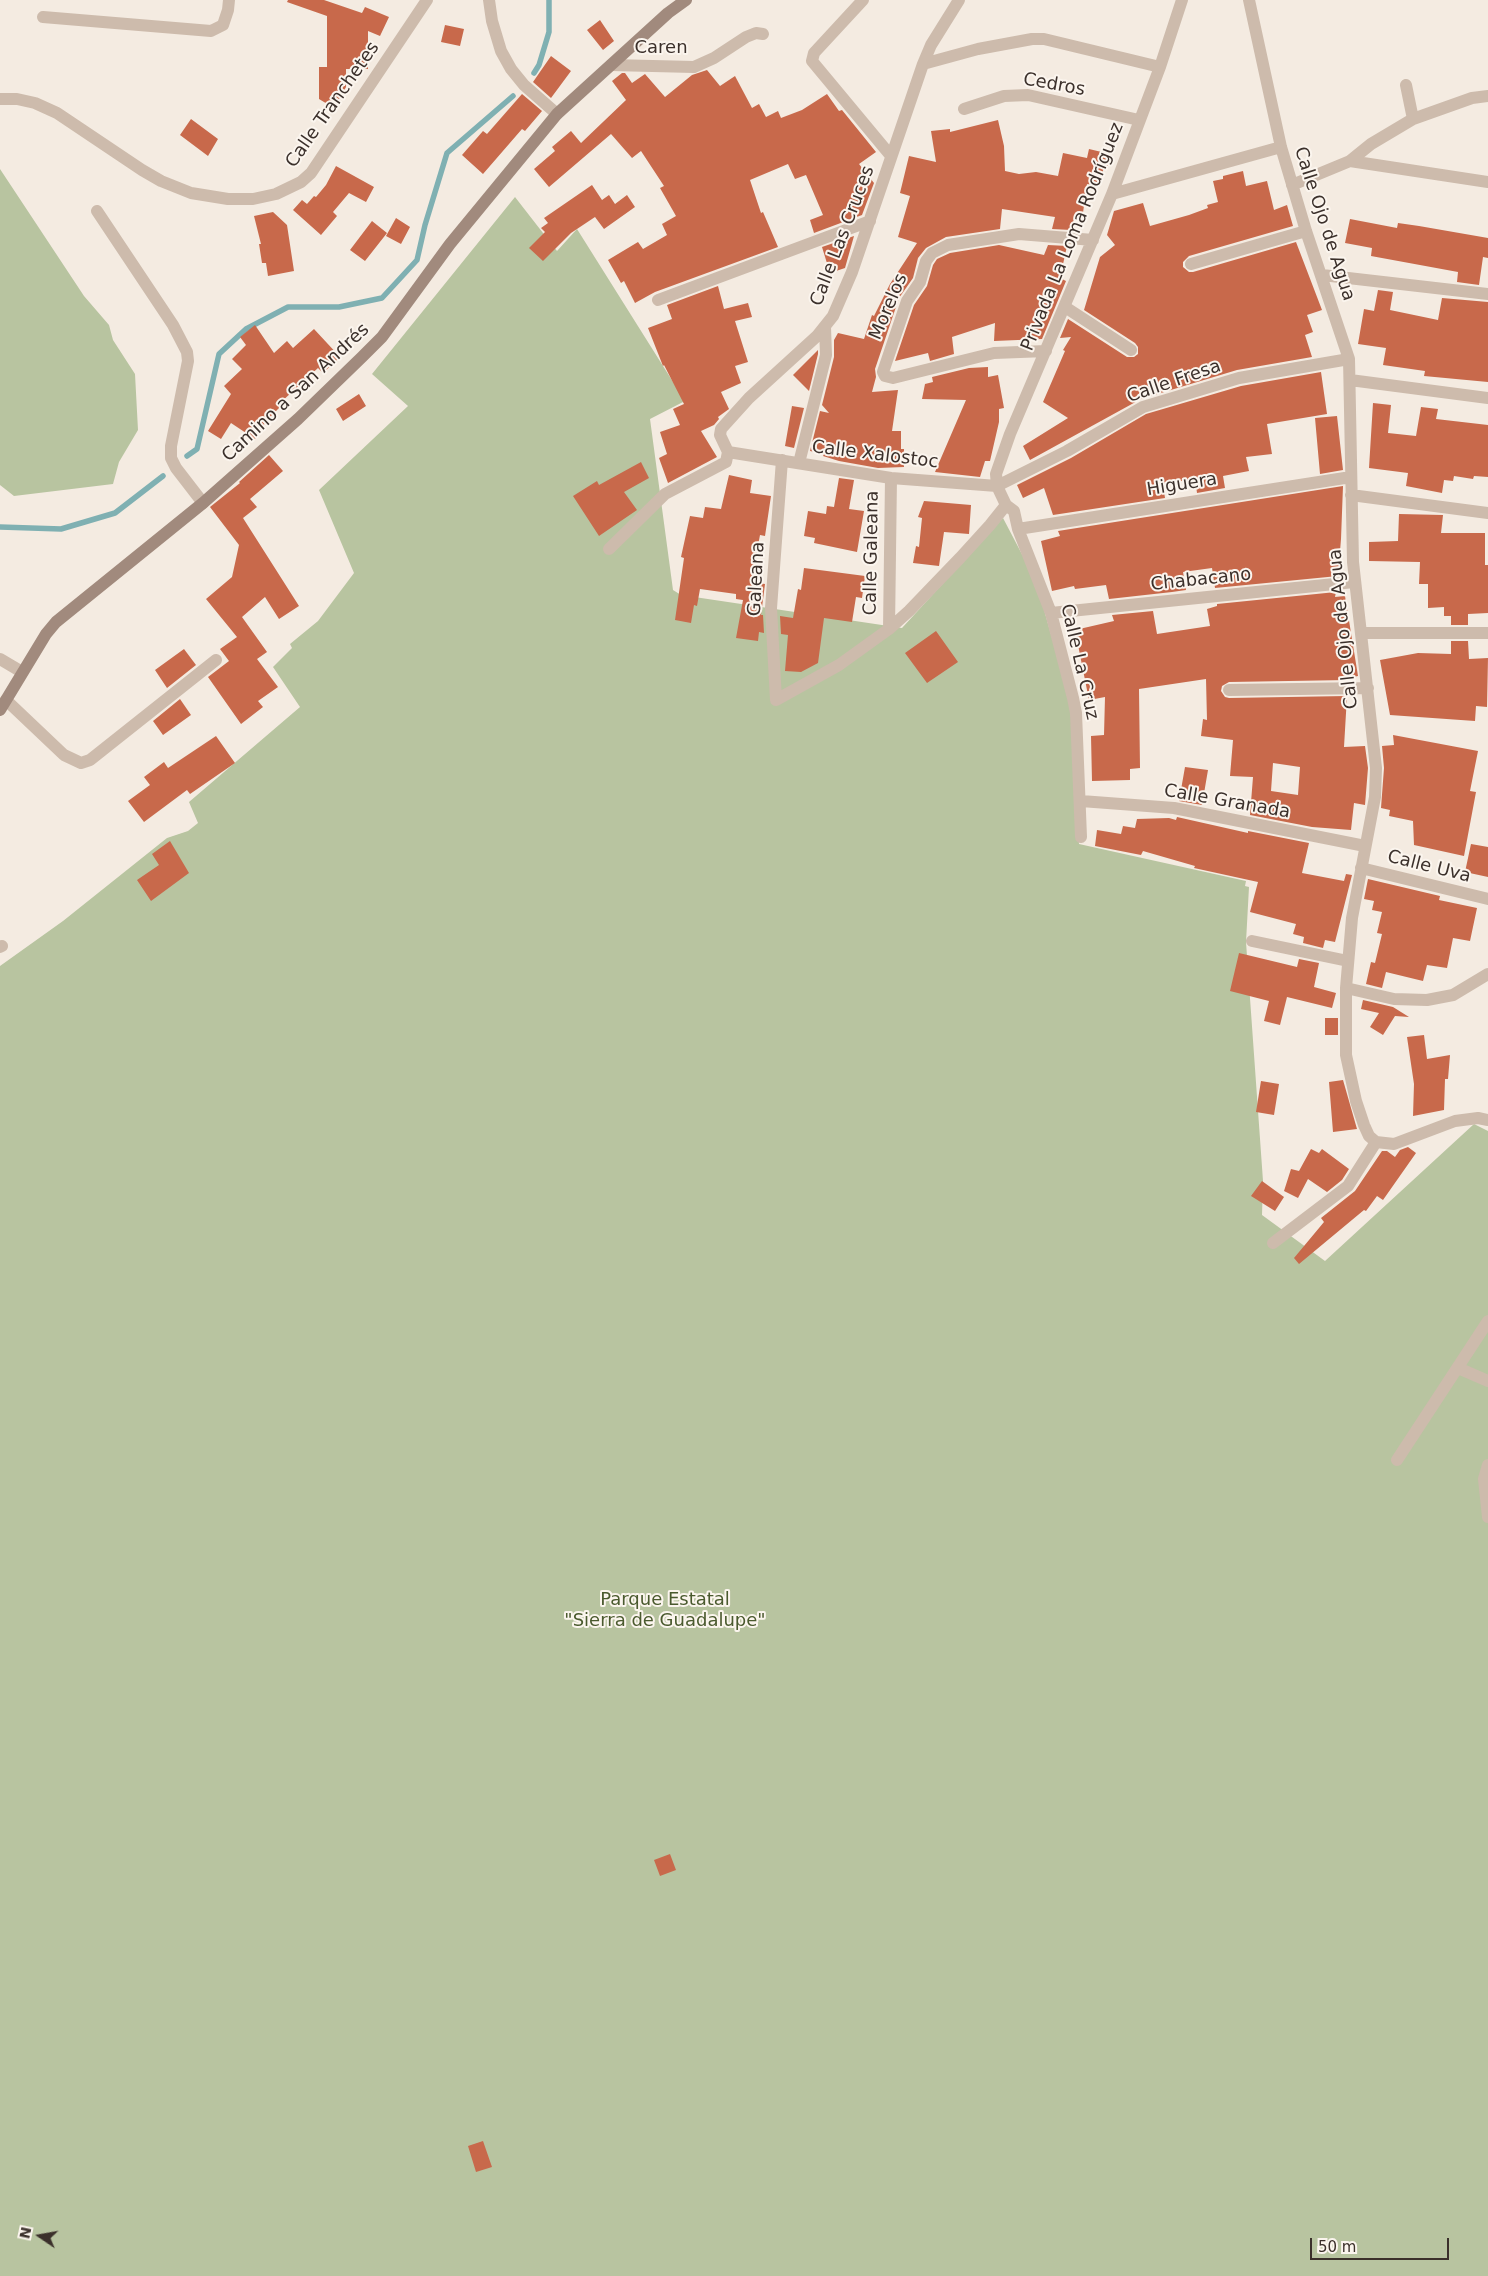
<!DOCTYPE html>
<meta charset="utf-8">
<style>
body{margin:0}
#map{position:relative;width:1488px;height:2276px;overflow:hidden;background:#f4ebe1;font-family:"DejaVu Sans",sans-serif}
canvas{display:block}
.north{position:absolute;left:15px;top:2211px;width:50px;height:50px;-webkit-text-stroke:4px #fbf5ee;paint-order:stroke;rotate:282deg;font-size:14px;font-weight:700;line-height:20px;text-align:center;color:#3b302b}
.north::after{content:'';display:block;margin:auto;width:18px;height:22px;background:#3b302b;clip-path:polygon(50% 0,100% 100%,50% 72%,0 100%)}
.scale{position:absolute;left:1310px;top:2238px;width:139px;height:22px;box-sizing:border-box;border:2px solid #3b302b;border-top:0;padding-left:6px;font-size:15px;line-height:18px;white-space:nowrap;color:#3b302b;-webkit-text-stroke:4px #fbf5ee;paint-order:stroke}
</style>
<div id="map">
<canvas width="1488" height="2276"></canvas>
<div class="north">N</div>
<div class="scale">50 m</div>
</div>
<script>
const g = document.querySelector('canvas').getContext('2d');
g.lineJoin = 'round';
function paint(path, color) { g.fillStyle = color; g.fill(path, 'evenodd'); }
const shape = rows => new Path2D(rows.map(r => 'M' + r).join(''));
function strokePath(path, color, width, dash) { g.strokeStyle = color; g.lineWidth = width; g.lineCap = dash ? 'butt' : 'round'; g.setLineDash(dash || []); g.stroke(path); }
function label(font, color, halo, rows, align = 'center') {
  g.font = font + ' "DejaVu Sans",sans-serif'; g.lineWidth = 4; g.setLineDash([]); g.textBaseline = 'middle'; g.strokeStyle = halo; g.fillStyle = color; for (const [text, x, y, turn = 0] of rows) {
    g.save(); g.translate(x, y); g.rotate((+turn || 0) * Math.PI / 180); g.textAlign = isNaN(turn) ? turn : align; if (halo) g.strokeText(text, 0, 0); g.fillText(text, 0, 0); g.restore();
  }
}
const green = shape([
 [0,169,84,296,109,325,113,340,135,374,138,430,119,462,113,484,14,496,0,485],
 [515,197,557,251,577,229,685,401,650,419,673,590,681,595,902,628,1003,518,1036,581,1070,702,1079,844,1246,881,1245,886,1249,887,1246,942,1263,1181,1262,1215,1325,1261,1474,1124,1488,1131,1488,2276,0,2276,0,966,63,921,167,838,188,831,198,823,189,802,300,707,273,667,292,648,290,644,318,621,354,573,319,490,408,406,372,374]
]);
const stream = shape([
 [534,73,539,65,549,32,549,0],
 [187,456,197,449,219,354,246,329,288,307,339,307,382,298,417,260,425,225,447,153,513,96],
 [0,527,61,529,115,513,163,476]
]);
const building = shape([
 [288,0,324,0,362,13,365,7,389,17,380,36,368,31,368,69,346,69,346,87,334,108,319,99,319,67,327,67,327,16,287,2],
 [600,20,614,41,603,50,587,30],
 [445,25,464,29,460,46,441,42],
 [551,56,571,71,551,98,533,82],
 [707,70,720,86,735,76,752,108,759,104,766,117,778,111,781,118,802,110,827,94,839,111,842,110,876,152,859,164,874,183,862,215,814,233,810,220,823,215,806,175,795,179,788,164,750,180,761,213,763,212,778,247,655,292,635,303,624,281,621,283,608,260,638,242,643,249,667,235,662,224,676,216,660,188,664,186,641,151,632,158,611,134,549,187,534,169,555,151,552,147,571,131,581,143,626,100,612,81,622,73,625,73,632,83,645,74,665,97,692,75],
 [522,94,542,111,525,131,522,129,483,174,462,155,483,131,487,134],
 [191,119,218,139,208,156,180,135],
 [998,120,1004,146,1005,171,1019,174,1036,172,1058,176,1063,153,1087,158,1089,149,1110,154,1107,168,1104,167,1101,178,1098,177,1096,186,1087,184,1082,220,1074,219,1071,230,1052,229,1055,217,1002,209,1000,229,946,237,926,248,918,258,913,278,899,298,875,369,876,377,872,392,898,390,892,431,901,431,901,449,904,449,904,467,878,468,839,461,823,456,824,454,810,451,820,411,829,413,822,405,834,357,834,340,838,333,864,339,872,315,874,316,890,284,917,243,898,237,910,196,900,193,909,156,936,162,931,131,950,129,950,132],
 [336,166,374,187,366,202,349,193,333,212,337,216,321,235,293,210,302,200,307,204,314,196,316,197,326,185],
 [1243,171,1246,186,1267,181,1274,210,1287,205,1293,226,1189,256,1183,262,1183,267,1189,272,1193,272,1296,242,1322,310,1307,315,1313,332,1305,335,1312,357,1237,370,1141,399,1030,460,1023,446,1068,418,1043,402,1065,351,1063,350,1071,337,1060,338,1068,319,1127,357,1134,357,1138,354,1138,347,1135,343,1084,310,1100,257,1115,245,1107,235,1114,211,1143,203,1150,226,1189,215,1208,208,1207,205,1218,202,1213,181,1223,179,1223,176],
 [592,185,602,200,609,195,615,204,627,195,635,207,604,229,595,217,571,233,543,261,529,248,545,232,541,228,548,223,544,218],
 [273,212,287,225,294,271,268,276,266,263,262,263,259,244,261,244,254,216],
 [396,218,410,227,401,244,386,236],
 [1350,219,1397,228,1398,223,1419,226,1488,238,1488,258,1483,257,1479,285,1457,282,1458,272,1371,256,1372,248,1345,243],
 [372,221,387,233,365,261,350,250],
 [854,236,845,268,830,273,822,247],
 [999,245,1044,255,1048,245,1067,246,1060,278,1066,281,1042,339,994,341,995,323,952,337,954,354,930,361,928,353,895,361,914,305,927,286,933,265,937,259,950,253],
 [718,286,724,309,748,303,752,317,735,321,748,362,735,366,741,383,721,392,729,409,718,417,719,419,714,425,701,431,717,457,668,483,659,458,667,454,660,432,680,425,673,409,684,404,664,365,663,366,648,328,672,319,667,305],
 [1378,290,1393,292,1390,310,1438,320,1442,298,1488,302,1488,382,1424,376,1425,371,1383,365,1386,348,1358,344,1364,309,1374,311],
 [255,325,274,353,287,341,293,348,314,329,340,357,323,373,318,368,279,404,281,406,267,420,255,439,231,423,221,439,208,431,231,394,224,386,242,369,232,359,246,345,240,337],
 [818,350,818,354,809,391,793,375],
 [988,367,988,377,998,375,1004,408,999,409,999,422,990,461,985,461,980,477,935,472,966,400,922,399,925,384,933,382,932,377,969,368],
 [1321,372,1327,414,1267,424,1272,454,1246,457,1249,471,1223,476,1225,488,1197,493,1195,478,1163,485,1165,498,1053,515,1044,488,1023,498,1017,485,1071,458,1146,414,1241,386],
 [359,394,366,406,343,421,336,409],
 [1373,403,1391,405,1388,433,1416,436,1421,407,1438,409,1436,419,1488,425,1488,477,1474,476,1473,479,1454,476,1453,481,1444,480,1442,493,1406,486,1408,473,1369,468],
 [792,406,804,408,794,448,785,446],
 [1337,416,1343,470,1320,474,1315,418],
 [269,455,283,471,250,499,257,507,243,518,299,606,279,619,265,597,242,617,267,652,257,659,278,687,258,701,263,707,241,724,208,677,229,661,220,649,237,637,206,599,232,577,239,545,210,507,240,483,239,482],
 [641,462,649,478,624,492,637,510,599,536,573,496,597,481,599,485],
 [729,475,752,480,750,493,771,496,765,536,760,535,751,582,765,584,761,615,763,615,764,633,759,632,758,641,736,638,743,600,736,599,736,594,700,589,697,606,694,605,691,623,675,620,684,558,681,557,690,516,703,518,705,507,721,509],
 [839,478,854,480,849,509,864,511,857,552,814,543,815,538,804,536,808,511,826,514,827,506,834,507],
 [1343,486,1341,539,1338,576,1215,588,1212,568,1183,572,1186,590,1172,592,1109,599,1106,585,1075,589,1074,586,1052,591,1041,541,1060,536,1058,531],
 [924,501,971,505,969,534,944,532,939,566,913,563,916,546,919,547,922,518,918,517],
 [1399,514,1443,515,1441,533,1485,533,1485,565,1488,565,1488,613,1468,614,1468,625,1451,625,1451,616,1444,616,1444,607,1428,608,1428,584,1419,584,1420,562,1369,561,1369,542,1398,541],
 [804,568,865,576,862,598,856,597,852,622,824,618,818,663,801,672,785,671,788,635,781,634,780,616,793,618,798,589,801,590],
 [1336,592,1335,597,1345,596,1358,676,1348,678,1348,680,1229,682,1222,686,1221,691,1225,697,1229,698,1347,696,1344,747,1365,746,1368,768,1365,805,1354,803,1351,830,1312,827,1250,815,1253,777,1230,776,1233,740,1201,736,1203,719,1207,720,1206,679,1139,689,1140,768,1130,769,1130,780,1092,781,1091,736,1104,735,1105,697,1089,700,1075,630,1114,621,1112,615,1153,611,1157,634,1210,626,1207,609,1217,606,1217,604],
 [1273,763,1300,767,1298,795,1271,791],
 [936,631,958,662,927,683,905,653],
 [1451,641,1468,641,1469,659,1488,658,1487,707,1476,706,1475,721,1390,715,1380,660,1418,653,1451,654],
 [184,649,196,665,167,688,155,670],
 [180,699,191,715,163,735,153,721],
 [1393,735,1478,751,1470,791,1476,792,1464,856,1414,845,1413,821,1389,816,1390,810,1381,808,1384,768,1382,746,1394,745],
 [216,736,235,763,190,794,187,790,144,822,128,801,150,785,144,777,164,762,168,768],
 [1185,767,1208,770,1202,805,1179,801],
 [1177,817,1248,833,1248,831,1309,843,1302,873,1344,881,1346,874,1352,875,1335,942,1325,940,1323,948,1303,943,1304,937,1293,934,1296,924,1250,912,1258,882,1194,868,1195,866,1143,851,1141,855,1095,846,1097,830,1121,834,1123,826,1135,828,1137,819,1169,818,1176,820],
 [170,841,189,873,151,901,137,880,159,865,152,854],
 [1471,844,1488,847,1488,877,1465,872],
 [1368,879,1440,896,1439,900,1477,908,1470,941,1453,938,1447,968,1427,965,1423,981,1386,972,1382,988,1366,984,1371,962,1375,963,1382,934,1377,933,1382,912,1372,910,1374,901,1364,899],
 [1239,953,1297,967,1299,959,1319,963,1314,987,1336,993,1332,1008,1287,997,1280,1025,1264,1021,1269,1001,1230,991],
 [1363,1000,1393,1007,1409,1017,1395,1016,1383,1035,1370,1027,1379,1013,1361,1009],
 [1325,1018,1338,1018,1338,1035,1325,1035],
 [1424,1035,1427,1059,1450,1055,1448,1079,1445,1079,1444,1110,1413,1116,1414,1084,1407,1037],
 [1343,1080,1357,1129,1333,1132,1329,1082],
 [1261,1081,1279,1084,1274,1115,1256,1112],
 [1408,1147,1416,1153,1383,1200,1377,1196,1366,1211,1364,1210,1299,1264,1294,1258,1324,1222,1321,1218,1355,1191,1382,1151,1387,1151,1395,1157,1400,1150],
 [1311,1149,1319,1153,1322,1149,1349,1169,1342,1180,1327,1192,1308,1179,1298,1198,1284,1191,1291,1169,1299,1171],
 [1262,1181,1284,1197,1275,1211,1251,1196],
 [670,1854,676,1870,660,1876,654,1860],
 [483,2141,492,2167,476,2172,468,2146]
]);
const street = shape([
 [489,0,492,21,501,51,511,69,524,85,557,114],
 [863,0,814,53,812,61,891,156],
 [1249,0,1281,147,1306,231,1349,359,1353,562,1376,768,1375,797,1352,918,1346,988,1346,1055,1356,1101,1364,1125,1369,1136,1376,1142,1394,1144,1455,1121,1478,1118,1488,1120],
 [43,17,211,31,223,25,228,10,229,0],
 [923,64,978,49,1032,39,1044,39,1160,67],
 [611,65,694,67,714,58,746,37,756,33,763,34],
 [1406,85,1413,119],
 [0,99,17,99,35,103,57,113,142,170,161,181,191,193,228,199,253,199,276,194,301,182,311,173,427,0],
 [964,109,1004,96,1028,95,1139,120],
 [1350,161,1488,182],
 [1292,185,1350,161,1371,144,1413,119,1472,98,1488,96],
 [1112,194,1281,147],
 [97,211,173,325,187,352,188,361,171,446,171,458,176,468,203,503],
 [1191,264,1306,231],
 [1322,275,1488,294],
 [658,300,870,221],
 [1065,307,1131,350],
 [1046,351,994,353,893,378,885,376,883,372,907,301,920,282,926,261,932,253,948,245,1019,234,1093,240],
 [1350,380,1488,398],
 [728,452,720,435,721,429,749,398,817,336,833,316,852,272,923,64,931,45,959,0],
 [728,452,891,478,997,486],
 [782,460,771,608,776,700,839,665,889,629,909,611,960,558,990,525,1006,505],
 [799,463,826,355,825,327],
 [997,486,1067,451,1143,407,1239,378,1349,359],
 [1351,495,1488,513],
 [1018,529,1351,477],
 [609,549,665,494,726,462,728,452],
 [1051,613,1354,582],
 [889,629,891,478],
 [1361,633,1488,633],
 [0,659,22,672],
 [1229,690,1368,688],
 [6,700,64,755,81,763,90,760,216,660],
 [1081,801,1174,808,1365,846],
 [1081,837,1076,713,1073,698,1051,613,1018,529,1014,511,1006,505,997,486,996,474,1010,434,1112,194,1160,67,1182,0],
 [1361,868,1488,899],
 [1252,941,1348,961],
 [0,947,2,946],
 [1346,988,1394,999,1427,1000,1453,995,1488,974],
 [1273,1243,1348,1186,1376,1142],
 [1458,1368,1488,1381],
 [1397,1460,1488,1321],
 [1488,1465,1484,1479,1488,1517]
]);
const secondary = shape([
 [0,710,46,634,56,622,203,503,298,419,362,357,382,337,450,244,557,114,668,13,686,0]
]);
const streetNames = [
 ["Caren",661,48],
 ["Cedros",1054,85,10],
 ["Calle Tranchetes",333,105,-55],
 ["Calle Ojo de Agua",1324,224,72],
 ["Calle Las Cruces",843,236,-69],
 ["Privada La Loma Rodríguez",1073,237,-68],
 ["Morelos",889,307,-67],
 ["Calle Fresa",1174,382,-19],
 ["Camino a San Andrés",296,393,-43],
 ["Calle Xalostoc",875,455,7],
 ["Higuera",1182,485,-9],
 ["Calle Galeana",872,553,-89],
 ["Galeana",757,579,-87],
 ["Chabacano",1201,580,-6],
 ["Calle Ojo de Agua",1344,629,-96],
 ["Calle La Cruz",1079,662,77],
 ["Calle Granada",1227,802,10],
 ["Calle Uva",1429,867,14]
];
const parkNames = [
 ["Parque Estatal",665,1600],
 ["\"Sierra de Guadalupe\"",665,1621]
];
paint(green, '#b8c4a0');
strokePath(stream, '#7fb0b2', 5.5);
paint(building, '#c8694b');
strokePath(street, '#cdbbac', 12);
strokePath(secondary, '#a18a7d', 12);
label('18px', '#3b302b', '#fbf5ee', streetNames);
label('18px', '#4a5a2e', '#fbf5ee', parkNames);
</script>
